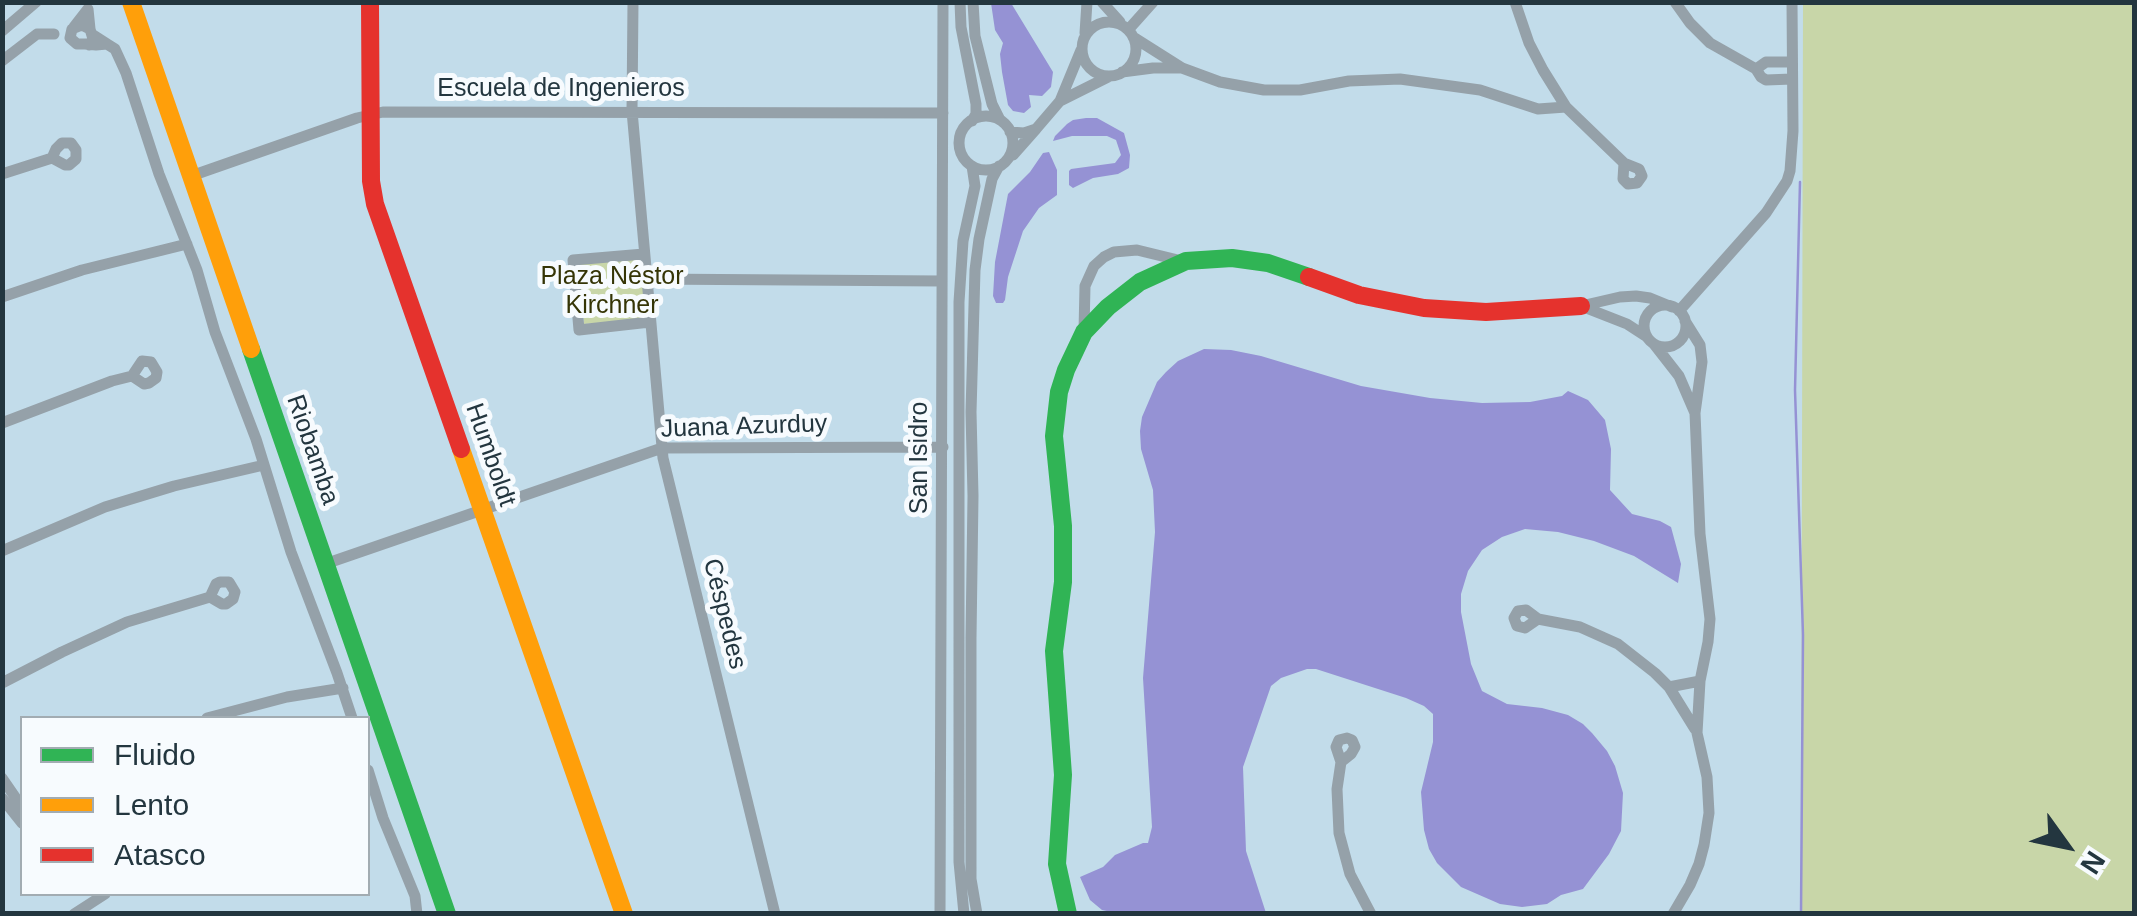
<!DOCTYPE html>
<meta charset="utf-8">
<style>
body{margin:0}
#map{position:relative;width:2137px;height:916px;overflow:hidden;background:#c2dcea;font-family:Helvetica,sans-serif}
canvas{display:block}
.frame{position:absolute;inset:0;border:5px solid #23363f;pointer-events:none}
.legend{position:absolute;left:20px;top:716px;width:350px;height:180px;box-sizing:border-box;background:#f7fbfe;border:2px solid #a2acb2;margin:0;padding:12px 18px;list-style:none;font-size:30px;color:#23363f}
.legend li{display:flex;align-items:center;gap:20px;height:50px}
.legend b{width:50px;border:2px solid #a2acb2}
.north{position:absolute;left:2017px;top:796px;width:100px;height:100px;-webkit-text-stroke:8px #f7fbfe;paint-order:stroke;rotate:123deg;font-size:28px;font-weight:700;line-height:40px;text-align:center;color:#23363f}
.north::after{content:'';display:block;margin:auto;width:35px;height:45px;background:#23363f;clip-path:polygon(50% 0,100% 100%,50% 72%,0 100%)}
</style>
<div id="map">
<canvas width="2137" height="916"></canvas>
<div class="frame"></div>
<ul class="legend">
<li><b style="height:12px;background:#30b455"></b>Fluido</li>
<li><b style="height:12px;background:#ff9f0a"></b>Lento</li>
<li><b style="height:12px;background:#e5322d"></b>Atasco</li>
</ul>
<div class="north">N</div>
</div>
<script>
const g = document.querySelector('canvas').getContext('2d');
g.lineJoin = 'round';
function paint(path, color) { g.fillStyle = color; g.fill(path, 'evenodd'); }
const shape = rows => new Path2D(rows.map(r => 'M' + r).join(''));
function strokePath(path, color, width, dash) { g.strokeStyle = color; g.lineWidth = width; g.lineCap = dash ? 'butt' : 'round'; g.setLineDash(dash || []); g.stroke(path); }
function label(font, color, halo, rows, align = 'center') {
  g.font = font + ' Helvetica,sans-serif'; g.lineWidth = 10; g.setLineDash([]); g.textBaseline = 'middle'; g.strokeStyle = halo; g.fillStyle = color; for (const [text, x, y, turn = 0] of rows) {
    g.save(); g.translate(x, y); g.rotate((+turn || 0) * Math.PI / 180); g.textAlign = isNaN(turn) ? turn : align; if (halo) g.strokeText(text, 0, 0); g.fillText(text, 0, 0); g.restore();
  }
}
const green = shape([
 [1803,3,2134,3,2134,913,1801,913],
 [641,258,645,319,584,324,579,263]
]);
const water = shape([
 [991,3,1011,3,1053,72,1051,87,1042,96,1029,95,1031,107,1024,113,1013,111,1008,105,1002,72,1000,54,1003,43,995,30],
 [1086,118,1097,118,1124,133,1130,155,1129,168,1118,174,1093,178,1073,188,1069,185,1069,171,1071,169,1115,163,1121,155,1116,140,1107,136,1072,136,1053,141,1055,136,1067,124,1073,120],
 [1049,152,1057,170,1057,195,1039,208,1023,231,1008,277,1005,300,1003,303,996,303,993,296,995,262,1008,194,1030,172,1043,153],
 [1204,349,1231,350,1261,356,1361,386,1430,398,1482,403,1530,402,1562,396,1568,391,1588,400,1605,420,1611,449,1610,490,1632,514,1660,521,1671,527,1681,564,1678,583,1634,556,1594,541,1558,532,1525,529,1502,537,1482,550,1468,571,1461,594,1461,612,1471,664,1482,691,1507,704,1542,708,1568,715,1583,724,1592,733,1607,751,1615,766,1623,793,1621,831,1609,854,1583,889,1561,895,1547,904,1522,907,1500,904,1461,887,1437,863,1429,849,1424,830,1421,792,1433,742,1433,714,1424,706,1406,698,1316,669,1307,669,1281,678,1271,686,1243,767,1246,851,1266,913,1116,913,1102,910,1090,900,1080,877,1103,867,1115,855,1143,843,1148,843,1152,827,1143,678,1155,532,1153,490,1141,449,1140,431,1142,417,1157,382,1166,372,1178,361]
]);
const stream = shape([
 [1800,182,1795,390,1803,635,1801,914]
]);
const street = shape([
 [633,2,632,111,663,458,775,914],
 [960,2,961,27,976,104,976,114,972,121],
 [973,2,975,36,992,104,1000,120],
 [1102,2,1120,22],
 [1515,2,1529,43,1543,70,1566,107,1624,163,1639,169,1642,176,1637,183,1628,184,1623,179,1624,163],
 [1675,2,1690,23,1710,43,1756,69],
 '1082 49a27 27 0 1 1 54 0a27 27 0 1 1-54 0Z',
 [74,27,88,9,90,29],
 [1128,30,1153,2],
 [2,31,36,2],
 [1085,33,1087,2],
 [107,44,115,49,126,73,159,174,197,270,215,332,256,439,291,552,337,673,352,718],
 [89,45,93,39,90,29,82,25,72,29,70,38,77,44,85,44,96,45,107,44,93,35],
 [1081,50,1060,101,1110,76],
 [2,61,37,34,54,34],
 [1182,68,1220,82,1264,90,1300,90,1349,81,1400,79,1480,90,1538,109,1566,107],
 [1122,72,1153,68,1182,68,1133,37],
 [1792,79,1766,80,1761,77,1756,69,1766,62,1792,62],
 '959 143a27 27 0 1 1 54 0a27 27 0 1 1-54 0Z',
 [1036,129,1060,101],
 [1010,132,1024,133,1036,129,1013,155],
 [2,174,52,158,65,165,69,165,76,159,76,150,71,143,62,143,56,149,52,158],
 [191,176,357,118,383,112,943,113],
 [644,254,573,260,579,330,650,322],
 [646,279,942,281],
 [2,297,82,270,187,244],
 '1644 326a21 21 0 1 1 42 0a21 21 0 1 1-42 0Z',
 [1679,311,1766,213,1787,181,1790,171,1793,131,1792,2],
 [1084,331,1085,286,1094,266,1104,257,1114,252,1137,250,1182,261],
 [1647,337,1627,324,1581,306,1620,297,1636,296,1650,298,1672,307],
 [1654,344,1679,376,1695,413,1702,362,1700,345,1685,321],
 [2,423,112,381,132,376,144,384,149,383,156,378,157,372,151,362,142,361,132,376],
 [2,551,105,507,174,486,264,465],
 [325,564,662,448,943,447],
 [1538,619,1525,628,1517,626,1514,618,1518,611,1526,610,1538,619,1580,627,1618,644,1655,673,1669,687,1695,729],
 [2,683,62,652,127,622,210,597,222,604,226,604,233,599,235,592,229,582,220,582,216,584,210,597],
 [1669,687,1700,681],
 [207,718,287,697,343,688],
 [1341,762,1351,754,1355,747,1352,740,1347,738,1339,740,1336,747,1341,762,1337,789,1339,833,1350,874,1371,914],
 [368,770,383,818,415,896,417,914],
 [2,778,22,807],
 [2,798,22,823],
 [74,914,105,894],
 [940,914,943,2],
 [964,914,959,862,959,302,963,241,975,186,972,166],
 [977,914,971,879,971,638,973,496,971,412,975,270,979,239,992,179,999,166],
 [1673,914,1690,885,1699,864,1704,845,1709,813,1707,777,1697,733,1700,681,1708,642,1710,619,1700,534,1695,413]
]);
const fast = shape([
 [251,349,447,914],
 [1068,914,1057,864,1063,775,1054,651,1063,582,1063,526,1054,436,1059,392,1066,370,1084,332,1108,307,1140,282,1186,261,1232,258,1268,263,1309,277]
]);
const slow = shape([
 [131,2,251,349],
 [461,449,624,914]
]);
const jam = shape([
 [370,2,371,181,375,204,461,449],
 [1309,277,1359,295,1424,308,1486,312,1581,306]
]);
const streetNames = [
 ["Escuela de Ingenieros",561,89],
 ["Juana Azurduy",744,427,-2],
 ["Riobamba",312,450,71],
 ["Humboldt",490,455,71],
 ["San Isidro",920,458,-90],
 ["Céspedes",724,614,76]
];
const parkNames = [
 ["Plaza Néstor",612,277],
 ["Kirchner",612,306]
];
paint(green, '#c8d6a8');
paint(water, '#9592d4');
strokePath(stream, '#9592d4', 2.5);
strokePath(street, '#95a1a9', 11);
strokePath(fast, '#30b455', 18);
strokePath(slow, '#ff9f0a', 18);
strokePath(jam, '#e5322d', 18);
label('25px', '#23363f', '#f7fbfe', streetNames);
label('25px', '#353506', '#f7fbfe', parkNames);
</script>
